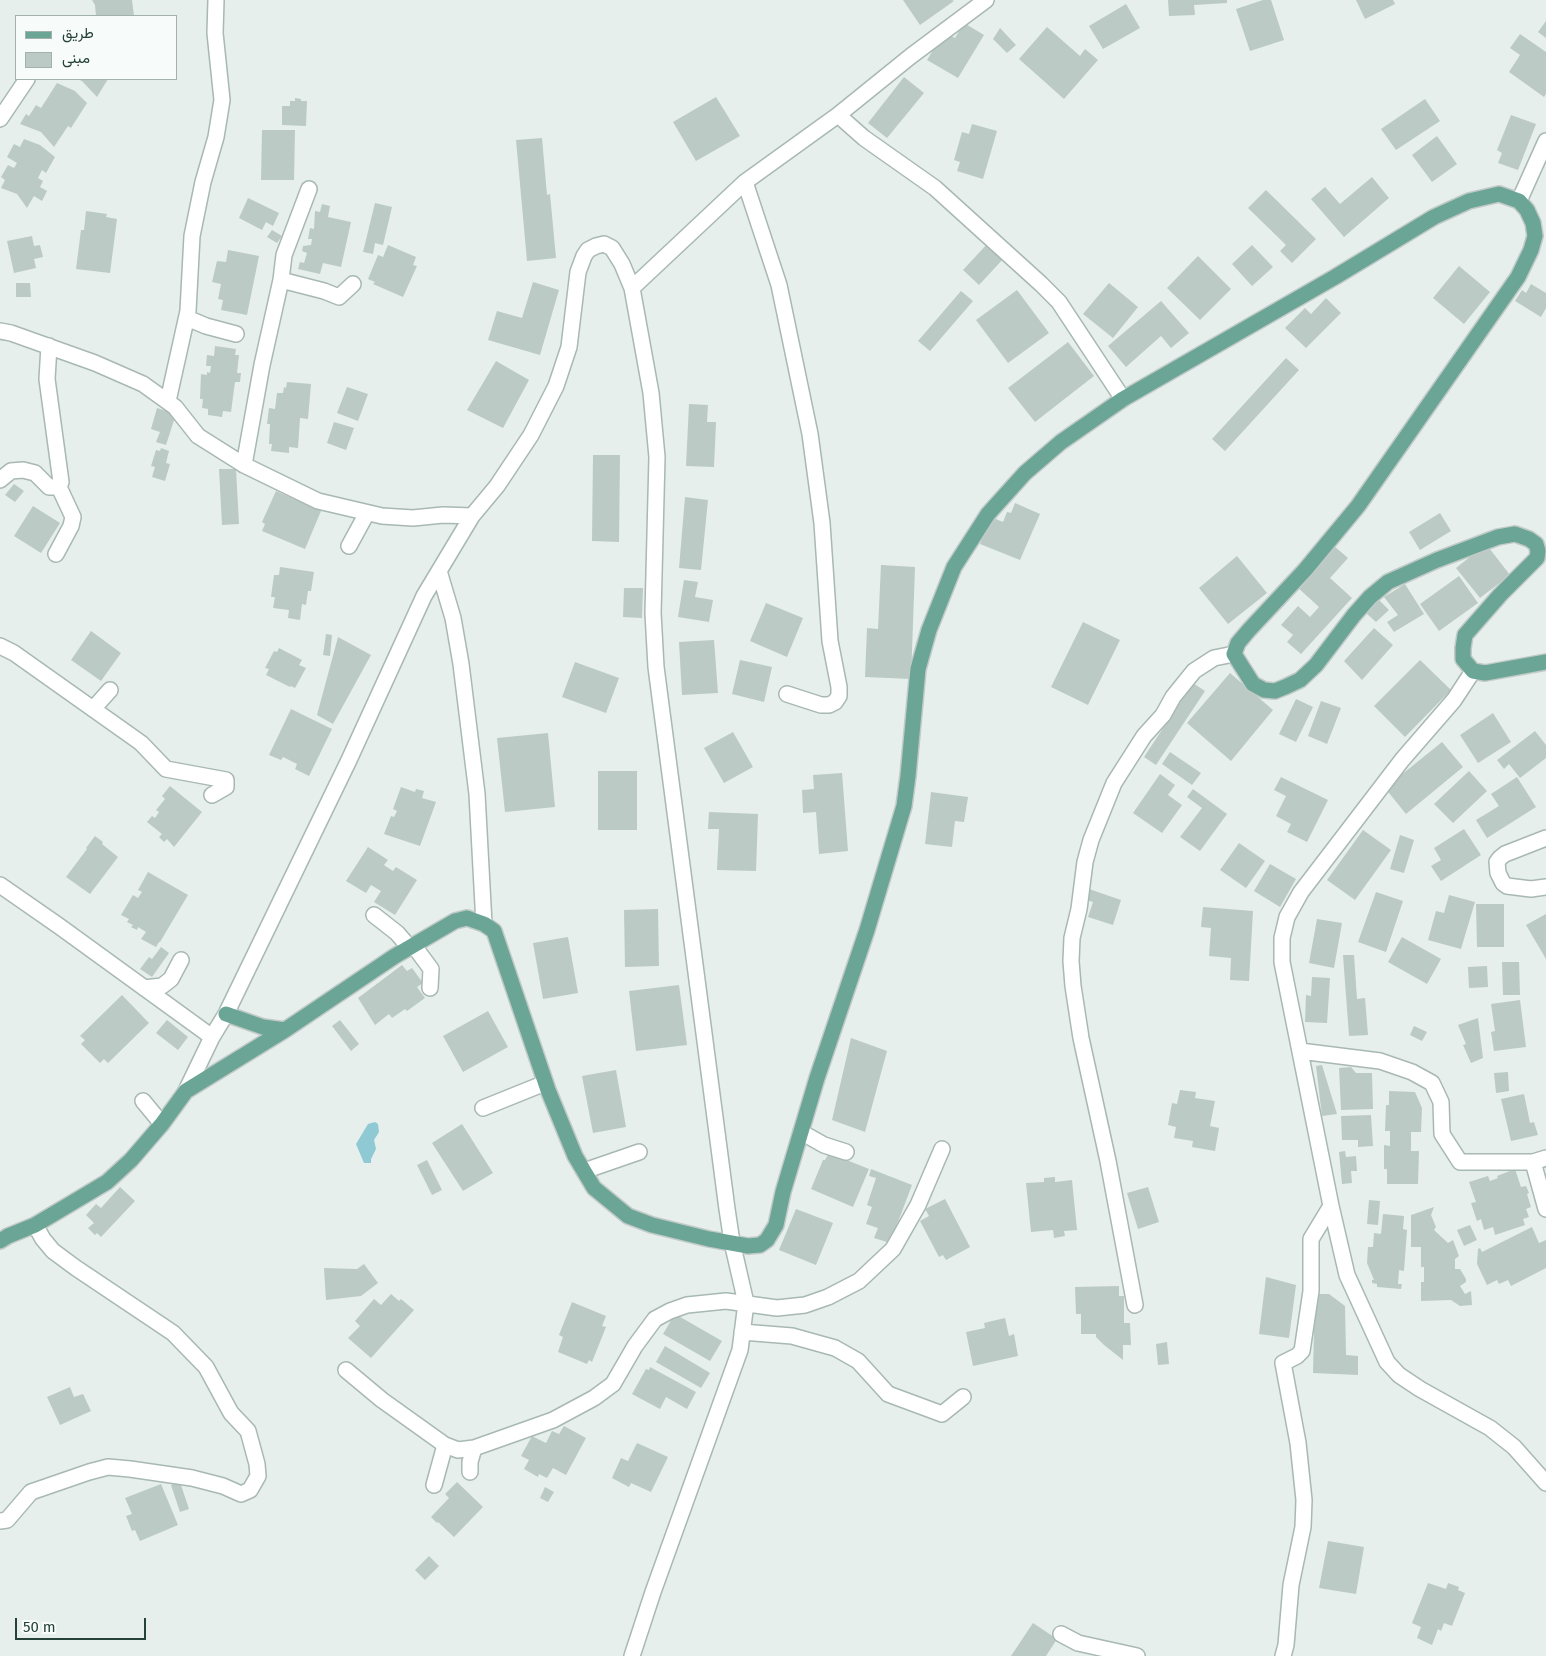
<!DOCTYPE html>
<meta charset="utf-8">
<style>
body{margin:0}
#map{position:relative;width:1546px;height:1656px;overflow:hidden;background:#e6efeb;font-family:"Fira Sans",Vazirmatn,sans-serif}
canvas{display:block}
.legend{position:absolute;left:15px;top:15px;width:162px;height:65px;box-sizing:border-box;background:#f7fbf9;border:1px solid #a3b1ad;margin:0;padding:6px 9px;list-style:none;font-size:15px;color:#24423a}
.legend li{display:flex;align-items:center;gap:10px;height:25px}
.legend b{width:25px;border:1px solid #a3b1ad}
.scale{position:absolute;left:15px;top:1618px;width:131px;height:22px;box-sizing:border-box;border:2px solid #24423a;border-top:0;padding-left:6px;font-size:15px;line-height:18px;white-space:nowrap;color:#24423a;-webkit-text-stroke:4px #f7fbf9;paint-order:stroke}
</style>
<div id="map">
<canvas width="1546" height="1656"></canvas>
<ul class="legend">
<li><b style="height:6px;background:#6aa596"></b>طريق</li>
<li><b style="height:14px;background:#bbcac4"></b>مبنى</li>
</ul>
<div class="scale">50 m</div>
</div>
<script>
const g = document.querySelector('canvas').getContext('2d');
g.lineJoin = 'round';
function paint(path, color) { g.fillStyle = color; g.fill(path, 'evenodd'); }
const shape = rows => new Path2D(rows.map(r => 'M' + r).join(''));
function strokePath(path, color, width, dash) { g.strokeStyle = color; g.lineWidth = width; g.lineCap = dash ? 'butt' : 'round'; g.setLineDash(dash || []); g.stroke(path); }
const water = shape([
 [375,1122,378,1124,379,1132,374,1140,376,1149,371,1159,371,1163,364,1163,356,1144,368,1124]
]);
const building = shape([
 [92,0,132,0,134,16,96,16,95,5],
 [903,0,952,0,954,1,920,25],
 [1168,0,1227,0,1227,3,1194,5,1195,15,1169,16],
 [1263,0,1271,0,1284,40,1250,51,1236,9],
 [1356,0,1393,0,1395,4,1365,19],
 [1126,4,1140,28,1103,49,1089,26],
 [1546,21,1546,38,1538,32],
 [964,23,984,35,958,78,927,60,944,32,955,38],
 [1047,27,1080,56,1085,49,1098,60,1064,99,1019,59],
 [1000,28,1016,45,1007,53,993,39],
 [1520,34,1546,52,1546,94,1544,97,1509,72,1520,55,1510,48],
 [904,77,924,93,887,138,868,123],
 [77,79,108,79,97,97,82,81],
 [57,83,75,91,87,103,71,128,68,126,54,147,41,132,20,124,26,114,29,116,36,105,41,108],
 [716,97,740,136,696,161,673,122],
 [295,98,301,99,301,101,307,101,306,126,282,125,282,106,290,106,290,101,295,101],
 [1425,99,1440,121,1396,150,1381,129],
 [1511,115,1536,124,1518,170,1498,163,1502,153,1497,150],
 [972,124,997,131,983,179,957,171,960,162,954,160,962,132,969,134],
 [262,130,295,130,294,180,261,180],
 [1437,136,1457,164,1432,182,1412,155],
 [542,138,547,195,550,194,556,258,527,261,516,140],
 [24,139,40,145,55,157,46,173,42,170,38,178,43,181,40,187,47,191,42,201,34,196,27,208,17,194,1,188,5,180,1,177,8,165,14,168,17,163,7,157,14,144,20,147],
 [1372,177,1389,198,1344,237,1311,199,1325,187,1340,204],
 [1266,190,1316,239,1292,263,1280,251,1286,245,1248,208],
 [248,198,279,213,273,226,266,222,262,230,239,218],
 [375,203,392,207,383,245,375,243,373,254,363,252],
 [322,204,330,206,328,217,351,222,341,267,323,263,320,274,298,269,300,262,304,263,307,253,302,251,303,246,311,245,312,239,308,239,310,228,314,229,315,211,320,212],
 [86,211,107,214,106,217,117,219,110,273,76,269,81,230,84,230],
 [272,230,282,236,277,243,267,237],
 [32,236,34,246,40,245,43,257,34,259,36,268,14,273,7,241],
 [989,242,1005,257,979,285,963,270],
 [388,245,416,257,413,265,417,266,403,297,373,284,375,282,368,279,378,255,383,257],
 [1252,245,1273,267,1252,286,1232,264],
 [228,250,259,256,247,315,221,310,223,300,218,299,221,284,212,282,217,261,226,262],
 [1198,256,1231,289,1200,320,1167,288],
 [1459,266,1490,292,1464,324,1433,298],
 [533,282,559,290,540,355,488,340,497,311,522,318],
 [16,283,30,283,31,297,16,297],
 [1109,283,1138,307,1113,338,1083,314],
 [1531,284,1546,293,1546,308,1541,317,1515,301,1522,290,1526,293],
 [1017,290,1049,333,1008,363,976,320],
 [961,291,973,301,930,351,918,341],
 [1326,298,1341,313,1306,348,1285,328,1305,308,1311,314],
 [1161,301,1189,333,1171,348,1161,336,1126,367,1108,346],
 [1068,342,1094,376,1035,422,1008,388],
 [215,346,236,349,235,355,239,355,237,373,241,373,240,382,235,382,231,412,223,411,222,417,208,415,208,409,202,408,203,399,200,399,201,374,207,375,207,372,210,373,211,366,206,366,207,355,214,356],
 [1286,358,1299,370,1225,451,1212,439],
 [496,361,529,380,503,428,467,410],
 [287,382,311,384,308,419,300,418,298,448,289,447,289,453,271,451,272,444,269,444,270,424,267,424,269,408,275,409,277,393,283,393,284,387,286,388],
 [347,387,368,394,358,421,337,413],
 [689,404,708,405,707,422,716,422,714,467,686,466],
 [157,408,176,414,166,445,156,442,160,432,151,429],
 [334,422,354,428,346,450,327,443],
 [161,448,169,451,166,463,170,464,165,481,152,477,155,467,151,466,156,450,160,451],
 [593,455,620,455,619,542,592,541],
 [219,469,236,469,239,524,222,525],
 [14,484,24,491,15,502,5,495],
 [276,491,321,511,305,549,262,531,265,524,262,522],
 [685,497,708,500,701,570,679,568],
 [1015,503,1040,514,1020,560,980,544,991,517,1003,522,1007,512,1011,513],
 [33,506,60,523,41,553,14,536],
 [1440,513,1451,531,1420,550,1409,532],
 [1486,544,1510,575,1480,598,1456,568],
 [1334,546,1348,558,1330,578,1352,598,1301,654,1287,642,1293,635,1281,625,1298,606,1310,617,1319,607,1296,586],
 [1237,556,1267,593,1228,624,1199,588],
 [881,565,915,567,911,679,865,677,867,628,878,629],
 [280,567,314,572,311,591,308,591,306,605,302,604,300,620,288,618,289,610,273,608,275,597,271,597,274,575,279,575],
 [1459,576,1478,603,1439,631,1420,604],
 [684,580,698,582,695,597,713,600,709,622,678,617],
 [1405,584,1424,614,1394,632,1387,622,1398,615,1384,597],
 [624,588,643,588,642,618,623,617],
 [1379,600,1389,610,1376,622,1366,613],
 [766,603,803,618,787,657,750,641],
 [1083,622,1120,640,1088,705,1051,687],
 [1374,628,1393,645,1362,680,1344,661],
 [91,631,121,653,101,681,71,660],
 [326,634,332,635,330,656,323,655],
 [338,637,371,655,333,724,317,715],
 [714,640,718,693,682,695,679,642],
 [279,648,302,660,299,665,306,668,295,688,291,686,290,687,266,675,269,669,265,668,274,651,277,652],
 [740,660,772,667,764,702,732,694],
 [1420,660,1451,690,1405,737,1374,706],
 [575,662,619,678,606,713,562,697],
 [1230,673,1273,710,1231,761,1187,723],
 [1193,683,1205,691,1156,765,1144,757],
 [1296,699,1313,707,1296,742,1279,734],
 [1321,701,1341,708,1327,744,1308,736],
 [291,709,332,729,309,776,295,769,297,764,283,757,281,760,269,755],
 [1493,713,1511,742,1478,763,1460,735],
 [1535,731,1546,745,1546,758,1520,778,1509,764,1504,769,1497,760],
 [733,732,753,767,724,783,704,748],
 [548,733,555,807,505,812,497,738],
 [1442,742,1463,767,1406,814,1385,788],
 [1170,752,1201,773,1192,785,1162,764],
 [598,771,637,771,637,830,598,830],
 [1469,771,1487,791,1453,823,1434,804],
 [842,773,848,851,819,854,816,812,803,813,802,790,814,789,813,775],
 [1160,774,1175,785,1168,795,1182,805,1162,833,1133,813],
 [1281,777,1328,800,1307,842,1287,832,1291,824,1276,816,1286,796,1274,790],
 [1517,777,1536,807,1487,838,1476,820,1499,806,1491,794],
 [170,786,202,812,174,847,167,839,164,842,159,837,162,834,147,822,152,816,155,818,159,812,156,810,165,799,162,796],
 [401,787,415,792,416,789,424,791,422,798,436,802,420,846,384,834,391,816,394,817,397,811,393,809],
 [1193,789,1227,814,1200,851,1180,837,1202,808,1187,797],
 [931,792,968,797,964,822,955,821,952,847,925,844],
 [709,812,758,814,756,871,717,870,719,829,708,829],
 [1464,829,1481,855,1441,881,1431,866,1441,860,1434,848],
 [1363,830,1391,850,1355,900,1327,880],
 [1400,835,1414,840,1404,873,1390,869],
 [95,836,103,842,102,844,118,857,90,894,66,877,87,849,86,848],
 [1239,843,1265,861,1246,888,1220,870],
 [368,847,388,860,384,865,393,871,396,867,417,880,395,915,374,902,381,891,371,885,366,893,346,881],
 [1270,864,1296,879,1280,907,1254,891],
 [148,872,188,895,160,942,159,942,156,947,141,939,146,932,138,927,137,930,131,927,133,925,127,922,129,919,121,915,133,895,138,898,142,892,138,890],
 [1089,889,1121,900,1113,925,1088,917,1093,902,1086,900],
 [1376,892,1403,901,1386,952,1358,942],
 [1449,895,1475,902,1461,949,1428,940,1436,911,1444,913],
 [1476,904,1504,904,1504,947,1477,947],
 [1203,907,1253,911,1249,981,1230,980,1231,958,1209,956,1211,928,1201,927],
 [658,909,659,966,625,967,624,910],
 [1546,914,1546,959,1526,925],
 [1317,919,1342,923,1334,968,1309,963],
 [568,937,578,993,543,999,533,943],
 [1402,937,1441,959,1427,984,1388,962],
 [161,947,169,953,152,977,140,969,149,957,152,959],
 [1343,955,1354,955,1357,999,1365,998,1368,1035,1349,1036],
 [1502,962,1519,962,1520,995,1503,995],
 [402,965,407,971,412,968,423,983,417,987,425,998,407,1011,405,1009,392,1018,389,1014,375,1025,358,998],
 [1487,966,1488,987,1469,988,1468,967],
 [1312,977,1330,978,1327,1023,1305,1022,1306,995,1311,996],
 [679,985,687,1045,636,1051,629,991],
 [122,995,149,1023,108,1063,104,1059,100,1063,81,1044,85,1040,80,1036],
 [1520,1000,1526,1047,1494,1051,1491,1032,1495,1031,1491,1004],
 [488,1011,508,1047,463,1072,443,1036],
 [1478,1018,1483,1058,1471,1063,1463,1045,1466,1044,1458,1025],
 [167,1020,188,1037,178,1050,156,1033],
 [340,1020,359,1044,351,1051,332,1026],
 [1414,1026,1427,1032,1422,1041,1410,1035],
 [851,1038,887,1051,865,1132,832,1120],
 [1322,1065,1337,1114,1322,1116,1316,1066],
 [1351,1067,1356,1073,1372,1073,1373,1109,1341,1110,1339,1068],
 [616,1070,626,1127,593,1133,582,1076],
 [1508,1072,1509,1091,1496,1093,1494,1073],
 [1180,1090,1196,1092,1195,1098,1215,1101,1210,1126,1219,1128,1215,1151,1192,1147,1193,1141,1174,1138,1176,1127,1168,1125,1172,1103,1177,1104],
 [1389,1091,1415,1092,1422,1108,1421,1132,1411,1132,1411,1151,1419,1151,1418,1184,1387,1184,1387,1169,1384,1169,1384,1145,1390,1146,1390,1131,1385,1131,1386,1105,1389,1105],
 [1524,1094,1530,1123,1534,1122,1538,1135,1511,1141,1501,1099],
 [1371,1115,1373,1146,1358,1147,1358,1140,1342,1140,1341,1116],
 [462,1124,493,1173,463,1191,432,1143],
 [1345,1151,1346,1157,1356,1156,1357,1171,1351,1171,1352,1183,1342,1184,1339,1152],
 [829,1153,869,1169,853,1207,811,1189,823,1160,825,1160],
 [427,1160,442,1190,432,1195,417,1165],
 [871,1169,912,1185,890,1243,874,1238,878,1228,866,1224,872,1207,867,1205,876,1178,869,1176],
 [1515,1169,1521,1187,1526,1186,1529,1193,1527,1194,1531,1207,1526,1209,1529,1217,1523,1219,1525,1225,1495,1235,1493,1227,1484,1230,1481,1219,1477,1221,1471,1203,1476,1202,1469,1182,1488,1176,1490,1181,1498,1178,1497,1176],
 [1055,1177,1055,1182,1072,1180,1077,1230,1064,1231,1065,1236,1054,1238,1053,1230,1031,1232,1026,1183,1044,1182,1044,1178],
 [120,1187,135,1201,101,1237,97,1233,95,1235,88,1228,94,1223,86,1215,96,1204,101,1208],
 [1148,1187,1159,1222,1138,1229,1127,1193],
 [945,1199,970,1247,946,1260,943,1255,939,1257,920,1221,929,1216,925,1209],
 [1369,1200,1380,1201,1378,1225,1367,1224],
 [1434,1207,1431,1215,1436,1227,1434,1230,1448,1243,1453,1240,1459,1256,1455,1259,1455,1269,1460,1269,1466,1279,1466,1282,1460,1286,1465,1294,1471,1291,1472,1305,1460,1306,1451,1300,1421,1301,1421,1282,1424,1282,1424,1267,1421,1267,1421,1247,1411,1247,1411,1215],
 [796,1209,833,1223,816,1265,779,1250],
 [1383,1214,1404,1216,1403,1229,1407,1230,1404,1271,1399,1270,1398,1284,1402,1284,1401,1289,1377,1287,1377,1284,1372,1283,1372,1280,1374,1280,1367,1263,1368,1247,1373,1247,1374,1233,1381,1234],
 [1470,1225,1477,1240,1464,1246,1457,1230],
 [1532,1227,1539,1243,1546,1240,1546,1268,1511,1286,1508,1280,1499,1284,1497,1280,1487,1285,1477,1264,1478,1249,1480,1248,1482,1252],
 [364,1264,378,1283,361,1296,326,1300,324,1268,357,1269],
 [1266,1277,1296,1285,1289,1338,1259,1334],
 [1119,1286,1119,1296,1124,1296,1124,1323,1130,1323,1131,1345,1123,1345,1123,1360,1104,1345,1096,1337,1096,1334,1081,1334,1081,1314,1076,1314,1075,1287],
 [391,1294,399,1301,401,1299,414,1310,371,1358,348,1338,360,1326,355,1321,374,1299,381,1305],
 [1315,1294,1329,1294,1345,1306,1346,1355,1358,1356,1358,1375,1313,1373],
 [572,1302,606,1316,602,1326,606,1327,592,1362,589,1360,587,1364,558,1352,563,1337,559,1335],
 [675,1314,722,1341,710,1361,663,1334],
 [1005,1318,1009,1336,1014,1334,1018,1356,973,1366,966,1332,985,1328,984,1323],
 [1167,1342,1169,1364,1158,1365,1156,1344],
 [665,1346,710,1373,701,1388,656,1362],
 [650,1367,696,1392,687,1409,666,1397,660,1409,632,1394,646,1369,649,1370],
 [70,1387,74,1397,83,1394,91,1411,60,1425,47,1397],
 [564,1426,586,1438,566,1475,553,1468,547,1478,539,1474,538,1477,524,1469,529,1460,521,1456,532,1436,546,1443,552,1431,559,1434],
 [637,1443,668,1457,651,1492,631,1483,629,1487,612,1478,621,1458,628,1461],
 [180,1482,189,1509,180,1512,171,1485],
 [457,1482,483,1507,454,1537,438,1522,437,1523,431,1517,449,1498,445,1494],
 [161,1484,178,1525,140,1541,135,1530,132,1531,126,1516,132,1514,125,1498],
 [545,1487,554,1492,548,1502,540,1498],
 [1328,1541,1364,1547,1356,1594,1319,1588],
 [429,1556,439,1566,425,1580,415,1570],
 [1428,1583,1446,1589,1448,1583,1459,1587,1458,1590,1465,1593,1452,1626,1444,1623,1441,1631,1438,1629,1432,1645,1417,1638,1421,1627,1412,1623],
 [1033,1623,1057,1639,1046,1656,1011,1656]
]);
const minor = shape([
 [838,115,864,138,935,188,1041,284,1059,302,1123,399],
 [0,119,27,79],
 [745,182,779,285,810,434,822,523,830,641,839,687,839,696,835,702,829,705,821,705,787,694],
 [1519,201,1546,141],
 [281,280,324,291,339,297,353,284],
 [632,288,745,182,838,115,911,56,986,0],
 [187,318,206,326,236,334],
 [0,331,11,333,95,363,143,384,175,407,198,436,244,465,318,501,382,516,413,518,443,515,472,516],
 [168,401,188,311,192,236,203,182,216,137,222,100,215,33,216,0],
 [244,465,262,365,281,280,284,255,309,189],
 [0,480,11,471,23,470,35,473,49,487,59,487,61,482,47,379,49,346],
 [349,546,367,513],
 [56,554,71,526,73,517,59,487],
 [439,571,453,618,461,664,477,794,484,924],
 [0,646,14,653,141,743,166,769,226,780,226,787,212,795],
 [1473,671,1454,700,1402,760,1301,892,1287,917,1282,938,1282,962,1331,1206,1347,1275,1387,1362,1399,1375,1420,1389,1490,1428,1514,1447,1546,1483],
 [93,709,110,690],
 [1546,838,1505,854,1500,858,1497,862,1498,873,1503,883,1507,886,1531,889,1546,887],
 [0,885,59,926,212,1037],
 [374,915,397,933,410,948],
 [414,946,431,969,430,988],
 [144,988,162,986,171,979,181,960],
 [1300,1051,1380,1061,1412,1072,1432,1083,1441,1102,1442,1134,1460,1162,1533,1162,1546,1158],
 [186,1091,212,1037,226,1014,349,760,424,596,472,516,497,486,531,435,556,386,569,347,578,272,584,256,588,250,596,246,604,244,612,248,622,264,632,288,651,393,657,457,653,613,656,667,727,1209,732,1242,746,1303,740,1350,653,1592,632,1656],
 [143,1101,162,1124],
 [483,1108,545,1083],
 [801,1132,824,1145,846,1152],
 [1533,1162,1546,1209],
 [584,1171,639,1152],
 [1135,1305,1108,1161,1081,1038,1073,986,1071,961,1072,938,1079,909,1085,862,1091,840,1114,783,1144,736,1163,715,1173,697,1194,671,1214,658,1234,654],
 [742,1332,792,1336,835,1348,858,1361,888,1394,942,1414,963,1397],
 [346,1370,382,1400,445,1445,458,1450,474,1448,553,1420,594,1398,613,1384,635,1346,655,1319,670,1311,687,1305,726,1301,777,1308,805,1305,828,1297,859,1281,893,1249,918,1205,942,1149],
 [470,1472,470,1462,474,1448],
 [434,1485,445,1445],
 [0,1521,7,1520,31,1492,89,1472,108,1467,130,1469,192,1478,223,1486,241,1494,250,1490,258,1476,257,1464,248,1431,231,1413,206,1367,173,1333,76,1268,53,1251,43,1239,35,1225],
 [1061,1634,1078,1643,1137,1656],
 [1283,1656,1286,1645,1291,1585,1303,1527,1304,1500,1298,1443,1283,1363,1297,1356,1302,1351,1311,1291,1311,1239,1331,1206]
]);
const major = shape([
 [226,1014,263,1027,285,1030],
 [0,1241,8,1236,35,1225,107,1182,131,1160,162,1124,186,1091,285,1030,395,956,455,921,467,918,484,924,494,931,548,1090,575,1156,594,1188,628,1216,652,1225,709,1239,748,1246,760,1245,767,1240,776,1225,783,1192,817,1078,867,930,904,806,908,776,918,669,929,630,954,567,988,514,1025,473,1061,442,1123,399,1335,277,1434,217,1469,201,1499,194,1519,201,1527,210,1533,223,1535,236,1531,250,1518,277,1358,506,1305,570,1249,630,1238,643,1234,654,1253,684,1264,690,1275,691,1285,687,1300,680,1316,665,1354,615,1370,597,1388,582,1437,560,1498,537,1515,534,1529,539,1536,544,1538,551,1537,558,1500,595,1465,635,1463,648,1463,659,1473,671,1485,673,1546,662]
]);
paint(water, '#8ec9d4');
paint(building, '#bbcac4');
strokePath(minor, '#a8b8b2', 18);
strokePath(major, '#c2cac8', 18);
strokePath(minor, '#fff', 15);
strokePath(major, '#6aa596', 15);
</script>
